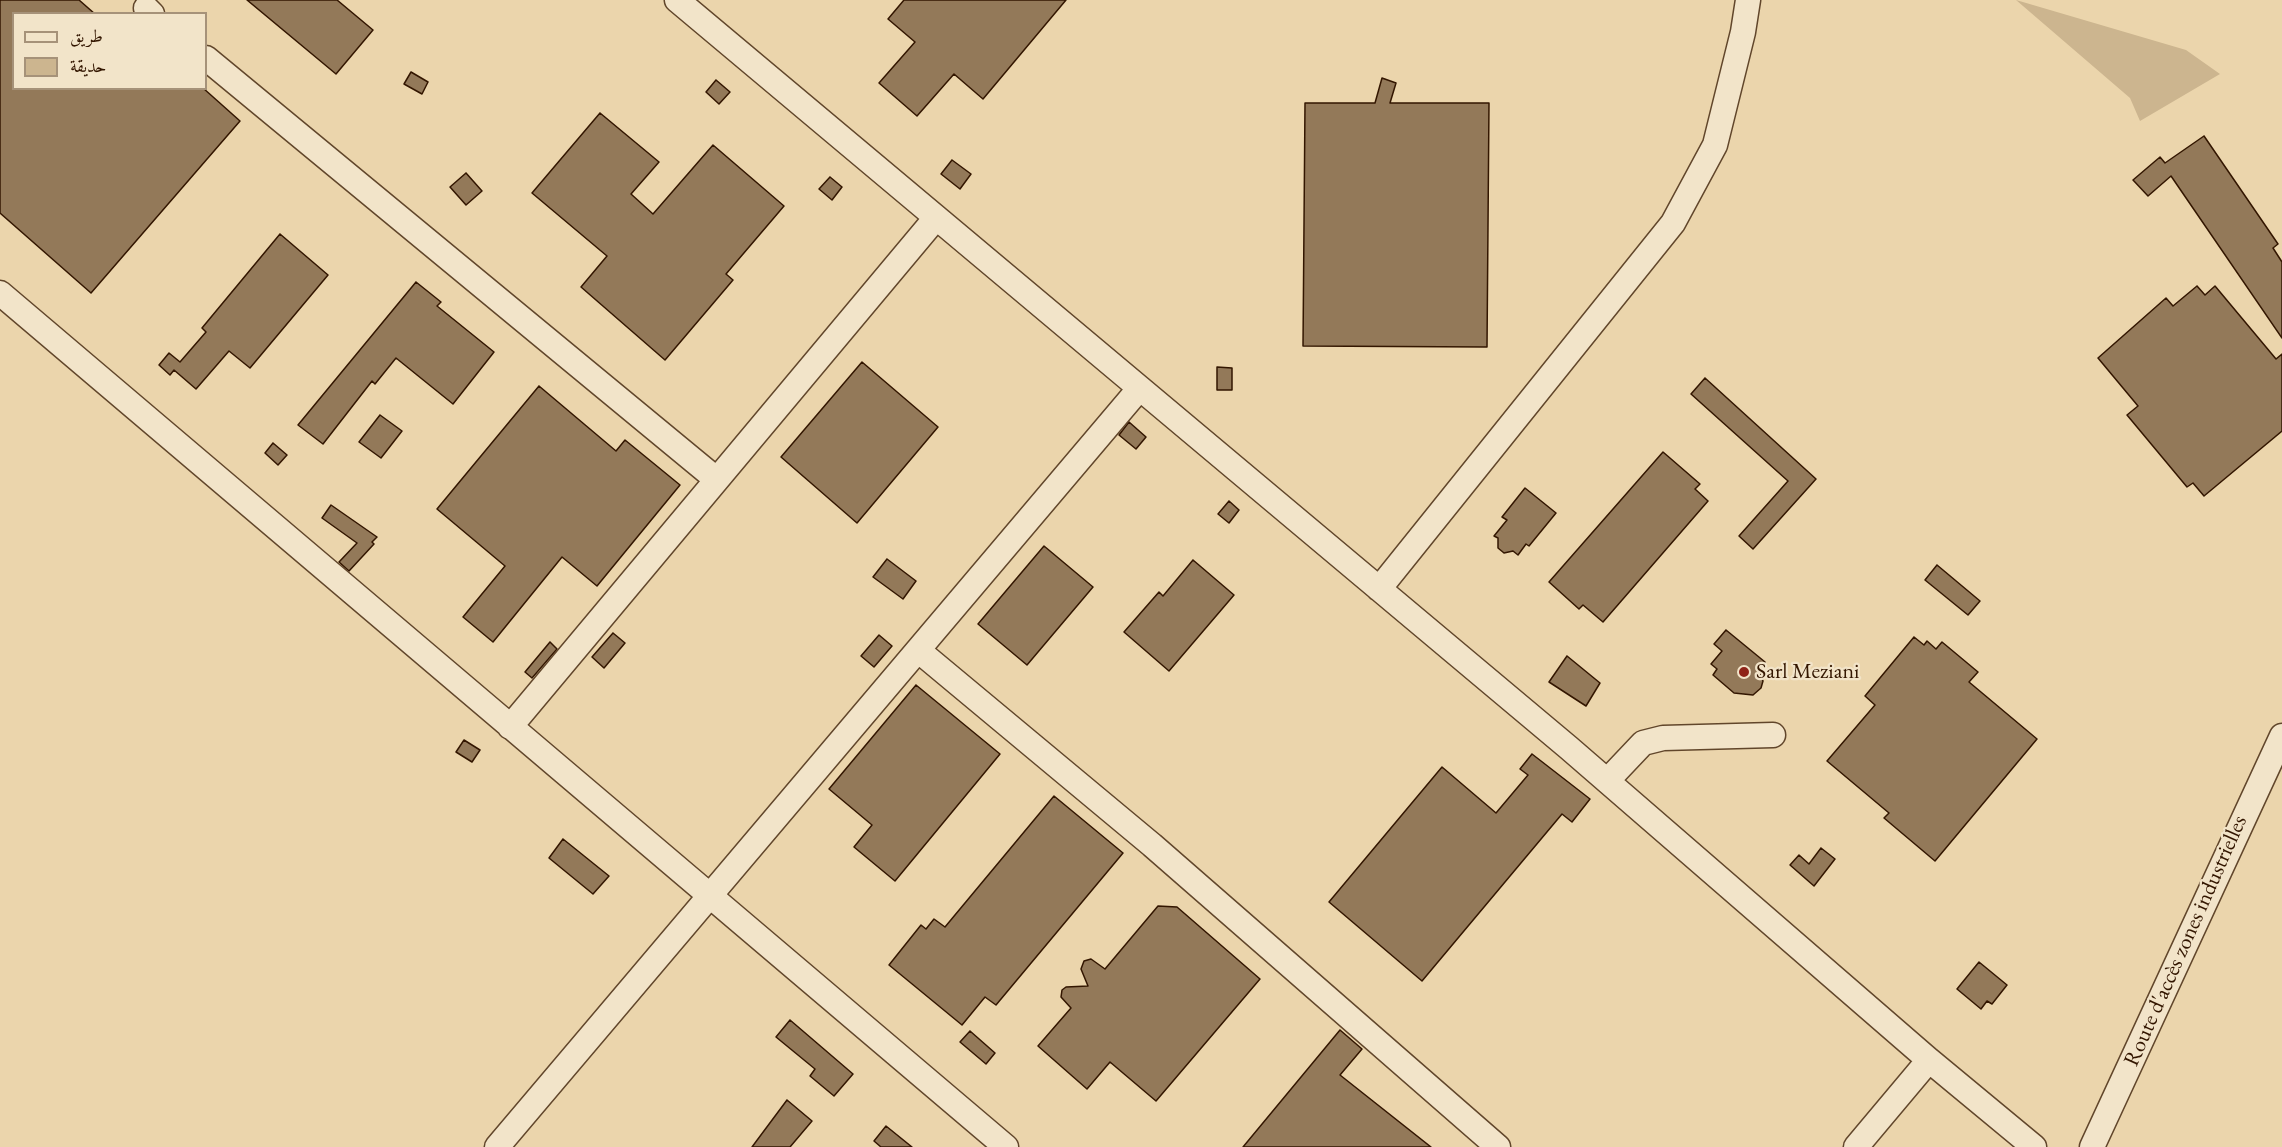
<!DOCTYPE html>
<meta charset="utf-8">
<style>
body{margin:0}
#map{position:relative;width:2282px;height:1147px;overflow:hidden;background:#ebd5ac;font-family:"EB Garamond",Amiri,serif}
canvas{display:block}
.legend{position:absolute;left:12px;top:12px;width:195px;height:78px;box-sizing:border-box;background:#f2e4c9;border:2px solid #a69279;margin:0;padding:8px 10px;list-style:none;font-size:18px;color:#331600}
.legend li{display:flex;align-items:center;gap:12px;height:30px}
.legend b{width:30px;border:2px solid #a69279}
</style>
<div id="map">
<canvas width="2282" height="1147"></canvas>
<ul class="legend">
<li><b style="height:8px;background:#f2e4c9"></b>طريق</li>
<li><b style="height:16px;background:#ccb58f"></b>حديقة</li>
</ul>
</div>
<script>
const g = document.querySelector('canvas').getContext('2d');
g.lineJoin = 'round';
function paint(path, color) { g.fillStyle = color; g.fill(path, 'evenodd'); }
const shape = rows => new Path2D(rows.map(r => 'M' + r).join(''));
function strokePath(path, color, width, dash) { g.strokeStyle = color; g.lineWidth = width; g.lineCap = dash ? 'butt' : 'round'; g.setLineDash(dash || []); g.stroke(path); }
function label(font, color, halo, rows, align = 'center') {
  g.font = font + ' "EB Garamond",serif'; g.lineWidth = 4.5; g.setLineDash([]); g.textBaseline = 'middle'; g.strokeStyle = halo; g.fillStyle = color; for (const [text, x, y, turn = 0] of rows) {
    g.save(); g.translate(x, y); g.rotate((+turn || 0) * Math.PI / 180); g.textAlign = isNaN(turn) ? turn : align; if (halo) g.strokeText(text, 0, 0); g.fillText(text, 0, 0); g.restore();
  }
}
const green = shape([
 [2016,0,2186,50,2220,74,2140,121,2130,98]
]);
const building = shape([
 [0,0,79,0,95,14,14,14,14,88,203,88,240,121,91,293,0,213,0,0],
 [247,0,337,0,373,30,336,74,247,0],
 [904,0,1066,0,983,99,954,74,917,116,879,83,915,42,888,19,904,0],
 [411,72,428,82,422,94,404,84,411,72],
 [1382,78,1396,83,1390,103,1489,103,1487,347,1303,346,1305,103,1375,103,1382,78],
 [716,80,730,92,719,104,706,92,716,80],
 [600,113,659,162,631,194,653,214,713,145,784,206,726,274,733,280,665,360,581,287,607,256,532,193,600,113],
 [2204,136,2278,244,2273,248,2282,262,2282,338,2171,176,2148,196,2133,180,2160,157,2165,163,2204,136],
 [952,160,971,174,960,189,941,174,952,160],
 [466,173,482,191,466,205,450,187,466,173],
 [830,177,842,187,832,200,819,189,830,177],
 [280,234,328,275,250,368,229,351,196,389,174,370,170,375,159,365,169,353,180,362,206,332,202,328,280,234],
 [416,282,441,302,437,306,494,352,453,404,396,358,375,384,372,381,323,444,298,425,416,282],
 [2197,286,2205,295,2215,286,2276,359,2282,354,2282,431,2204,496,2193,483,2187,487,2127,415,2138,406,2098,358,2166,298,2173,306,2197,286],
 [862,362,938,427,857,523,781,457,862,362],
 [1217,367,1232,368,1232,390,1217,390,1217,367],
 [1705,378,1816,479,1753,549,1739,536,1788,481,1691,394,1705,378],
 [539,386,616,451,625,440,680,485,597,586,562,557,493,642,463,617,505,566,437,509,539,386],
 [380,415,402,431,381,458,359,442,380,415],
 [1129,422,1146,437,1136,449,1119,435,1129,422],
 [273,443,287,455,278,465,265,453,273,443],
 [1663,452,1700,484,1695,489,1708,501,1603,622,1583,605,1579,609,1549,582,1663,452],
 [1525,488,1556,513,1529,546,1526,544,1518,555,1513,551,1504,553,1498,548,1498,538,1494,536,1507,520,1502,517,1525,488],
 [1229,501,1239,510,1229,523,1218,514,1229,501],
 [331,505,377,537,372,542,374,544,349,571,339,562,357,543,322,518,331,505],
 [1044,546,1093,587,1027,665,978,624,1044,546],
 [887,559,916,581,903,599,873,577,887,559],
 [1193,560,1234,595,1169,671,1124,632,1159,592,1163,596,1193,560],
 [1937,565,1980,601,1968,615,1925,580,1937,565],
 [1726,630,1765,662,1759,671,1763,681,1761,688,1753,695,1734,693,1713,675,1717,669,1711,664,1722,651,1714,644,1726,630],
 [613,633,625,643,604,668,592,657,613,633],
 [879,635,892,646,874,667,861,656,879,635],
 [1914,637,1924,645,1927,641,1936,649,1942,642,1978,672,1969,682,2037,739,1935,861,1884,818,1889,813,1827,761,1875,705,1865,696,1914,637],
 [550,642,557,649,532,678,525,672,550,642],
 [1567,656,1600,683,1586,706,1549,682,1567,656],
 [916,685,1000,754,895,881,854,847,872,825,829,789,916,685],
 [464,740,480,750,472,762,456,752,464,740],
 [1532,754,1590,799,1572,822,1562,814,1422,981,1329,902,1442,767,1496,813,1528,775,1520,769,1532,754],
 [1054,796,1123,853,996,1005,985,997,962,1025,889,965,921,925,926,929,934,919,945,927,1054,796],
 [563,839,609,876,593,894,549,858,563,839],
 [1821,848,1835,859,1814,886,1790,865,1799,855,1809,864,1821,848],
 [1158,906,1177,907,1260,979,1156,1101,1110,1062,1087,1089,1038,1046,1071,1008,1061,997,1062,990,1066,987,1088,986,1081,969,1084,961,1091,959,1105,969,1158,906],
 [1979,962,2007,985,1992,1004,1987,1001,1981,1009,1957,989,1979,962],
 [790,1020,853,1074,834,1096,810,1076,815,1069,776,1037,790,1020],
 [1340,1030,1362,1049,1340,1075,1431,1147,1243,1147,1340,1030],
 [970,1031,995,1053,986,1064,960,1042,970,1031],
 [787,1100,812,1121,790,1147,752,1147,787,1100],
 [886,1126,912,1147,881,1147,874,1141,886,1126]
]);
const minor = shape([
 [677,0,1569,748,1929,1060,2034,1147],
 [146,8,152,14],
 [206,58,716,479],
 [0,293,1006,1147],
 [1379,589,1673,223,1715,145,1743,32,1748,0],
 [919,651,1152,845,1498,1147],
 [510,727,935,219],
 [1607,781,1643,743,1663,738,1773,735],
 [497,1147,1139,389],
 [1856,1147,1929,1060],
 [2092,1147,2282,736]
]);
const markers = [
 [1744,672,6,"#8f2418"]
];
const poiNames = [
 ["Sarl Meziani",1756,672]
];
const streetNames = [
 ["Route d'accès zones industrielles",2186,941,-66]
];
paint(green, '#ccb58f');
paint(building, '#937959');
strokePath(building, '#331600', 1.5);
strokePath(minor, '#61462b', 27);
strokePath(minor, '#f2e4c9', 24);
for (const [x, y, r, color] of markers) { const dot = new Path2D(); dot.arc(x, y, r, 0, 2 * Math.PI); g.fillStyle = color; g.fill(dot); strokePath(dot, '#f2e4c9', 2); }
label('22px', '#331600', '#f2e4c9', poiNames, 'left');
label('22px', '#331600', '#f2e4c9', streetNames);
</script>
